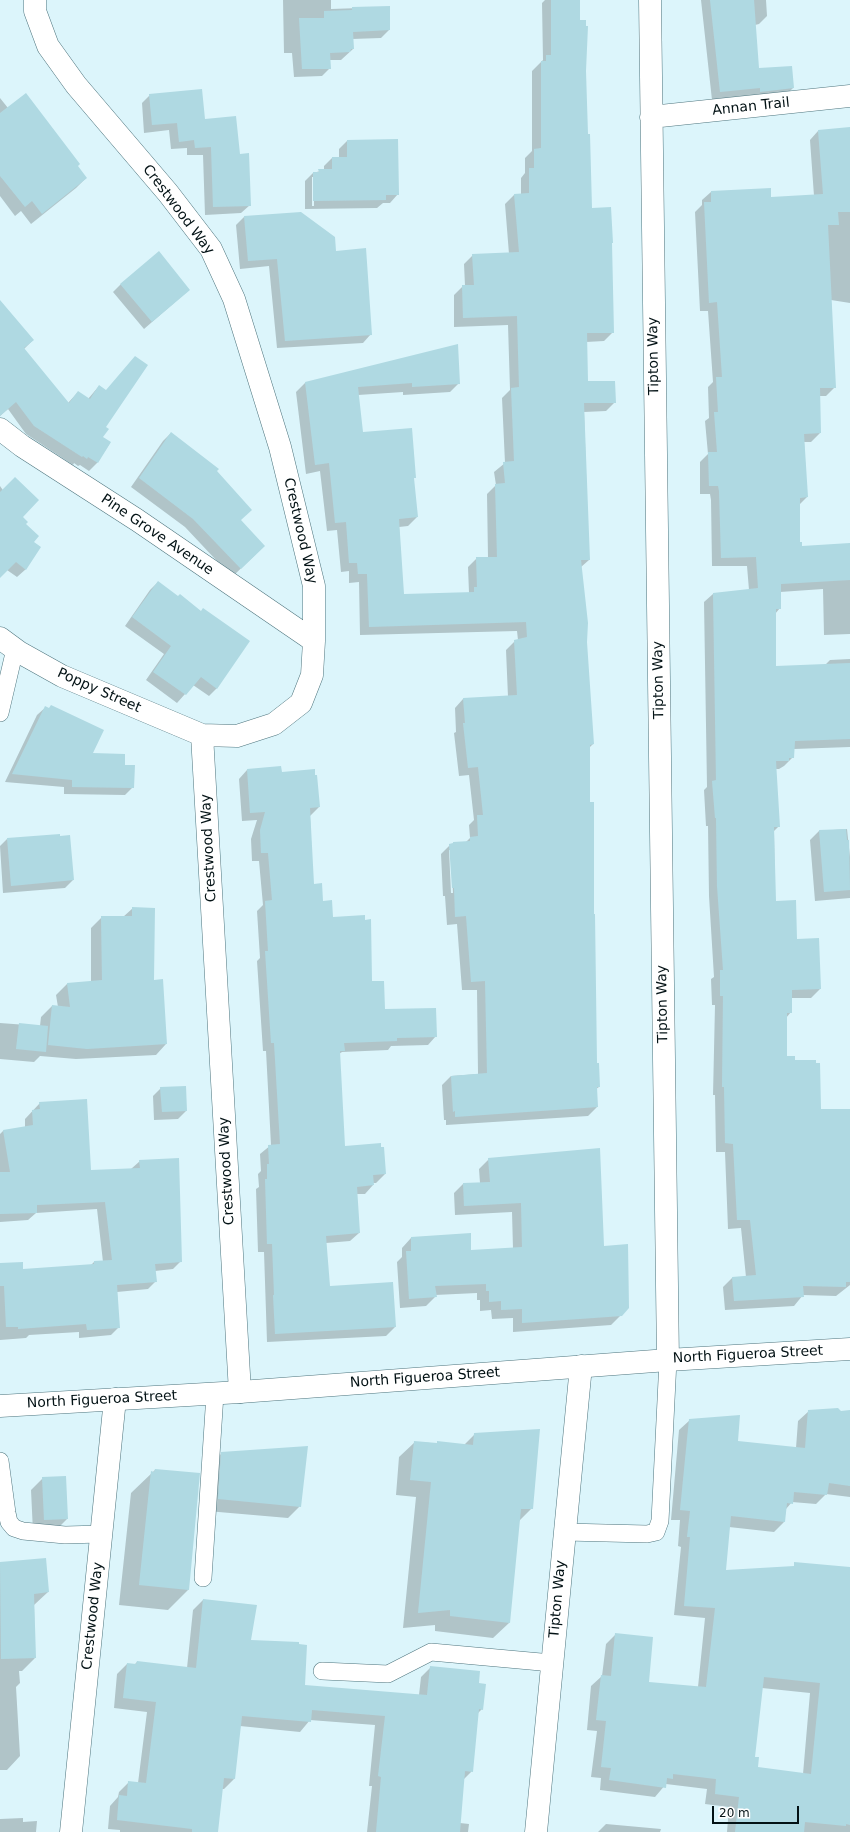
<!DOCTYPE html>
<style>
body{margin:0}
#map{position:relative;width:850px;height:1832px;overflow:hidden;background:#dcf5fb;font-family:"DejaVu Sans",sans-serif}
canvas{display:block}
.scale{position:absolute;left:712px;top:1806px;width:87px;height:18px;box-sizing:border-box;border:2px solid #031215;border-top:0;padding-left:5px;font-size:12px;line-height:14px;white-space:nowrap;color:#031215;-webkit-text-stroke:3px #fff;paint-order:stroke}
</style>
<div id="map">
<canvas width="850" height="1832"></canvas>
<div class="scale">20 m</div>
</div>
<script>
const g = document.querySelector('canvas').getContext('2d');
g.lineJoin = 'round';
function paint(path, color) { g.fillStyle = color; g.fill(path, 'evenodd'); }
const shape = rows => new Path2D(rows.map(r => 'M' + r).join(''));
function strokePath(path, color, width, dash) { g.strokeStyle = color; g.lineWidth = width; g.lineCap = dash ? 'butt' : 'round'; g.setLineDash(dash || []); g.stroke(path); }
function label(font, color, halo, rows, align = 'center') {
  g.font = font + ' "DejaVu Sans",sans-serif'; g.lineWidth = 3; g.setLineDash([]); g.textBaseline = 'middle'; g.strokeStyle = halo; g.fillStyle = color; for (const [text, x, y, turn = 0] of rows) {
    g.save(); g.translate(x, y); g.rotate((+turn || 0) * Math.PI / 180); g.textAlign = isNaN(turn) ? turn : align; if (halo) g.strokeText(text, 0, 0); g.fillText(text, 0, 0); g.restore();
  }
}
const shadow = shape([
 [283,0,331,0,331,9,389,7,389,30,381,38,352,39,353,49,341,60,330,60,330,68,322,76,294,77,292,53,284,53],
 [545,0,579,0,579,21,585,71,587,135,591,209,611,244,613,332,604,341,586,342,587,382,615,402,606,411,584,412,589,560,581,567,593,744,589,748,589,803,596,1064,599,1087,596,1089,597,1107,588,1116,446,1125,446,1120,444,1120,442,1085,451,1076,478,1074,477,990,462,990,457,924,447,925,445,896,443,896,441,854,450,845,466,842,470,838,469,825,474,820,469,775,459,776,454,733,456,732,455,708,463,699,508,697,506,650,515,641,518,640,517,631,360,635,359,582,349,583,349,571,341,572,337,530,327,531,320,471,306,474,296,392,305,383,457,345,459,383,450,392,403,395,403,392,358,395,362,433,415,477,413,479,417,517,408,526,399,527,403,595,469,593,468,567,477,558,488,558,487,494,496,485,494,472,505,463,502,398,510,390,508,325,454,327,454,295,463,286,465,286,464,264,473,255,509,254,505,204,514,195,521,195,521,178,525,173,525,158,532,151,532,71,543,60,542,3],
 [449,850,451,850,453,893,451,893],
 [701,0,766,0,767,16,759,24,755,25,758,69,793,88,785,96,712,100],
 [150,95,204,120,239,155,250,205,241,213,205,215,203,155,187,155,187,148,171,149,169,130,144,133,142,103],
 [0,98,8,108,77,166,86,178,76,188,31,224,21,211,15,216,0,196],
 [850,128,850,303,831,300,835,387,826,396,819,396,820,433,811,442,804,442,807,497,799,505,799,543,801,547,850,544,850,634,824,635,823,589,780,592,780,608,775,614,775,667,825,665,830,660,850,659,850,747,794,749,793,757,784,766,779,769,775,769,779,826,774,831,775,902,820,989,811,998,791,998,791,1012,786,1018,786,1057,794,1061,820,1110,850,1110,850,1285,836,1296,803,1295,794,1306,725,1310,723,1287,732,1278,746,1277,741,1228,728,1229,725,1152,716,1152,715,1095,713,1095,715,1005,712,1005,711,979,714,977,709,896,708,826,706,826,704,790,707,787,704,602,713,594,749,590,747,566,712,566,711,500,710,494,700,494,700,462,708,454,705,421,709,418,708,387,713,382,708,311,700,311,695,212,702,205,702,200,711,192,770,198,814,196,810,140,818,131],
 [397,140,398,194,390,203,383,203,377,208,305,209,305,181,313,173,324,170,324,166,332,158,339,158,339,149,347,141],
 [312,177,314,177,314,206,312,206],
 [244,217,335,252,371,334,363,343,277,348,269,266,240,269,236,225],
 [121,284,189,290,144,329,113,292],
 [0,301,33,340,24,349,68,403,78,392,88,399,99,386,105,427,102,437,110,443,97,463,89,471,80,465,78,466,74,463,73,465,26,434,8,409,0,416],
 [171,433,216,471,256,554,232,577,185,527,131,487,163,441],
 [0,486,22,517,33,542,26,569,17,577,7,570,0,577],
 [158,582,217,688,209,696,193,685,177,703,146,680,164,654,125,626,150,590],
 [46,707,92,754,124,766,133,787,125,795,64,794,64,787,5,782,37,715],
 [247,770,281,773,319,807,310,816,313,885,371,982,384,1010,436,1036,428,1045,391,1046,388,1050,342,1052,339,1054,344,1147,385,1174,376,1183,373,1183,373,1185,365,1194,356,1194,359,1233,350,1241,326,1243,329,1287,395,1327,386,1336,267,1342,264,1252,258,1252,256,1189,259,1187,258,1174,261,1171,260,1154,271,1145,266,1051,263,1051,257,961,260,958,257,911,263,905,259,861,252,861,251,839,257,820,242,821,239,779],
 [847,829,850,857,850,898,815,901,810,840,819,831],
 [7,839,73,880,65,888,3,893,0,846],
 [133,908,153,981,166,1044,156,1055,76,1059,40,1056,34,1062,0,1059,0,1023,40,1026,41,1017,52,1006,58,1007,56,995,67,984,91,982,91,928,102,917,123,917],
 [161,1088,186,1111,178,1119,154,1120,153,1096],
 [40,1103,90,1171,131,1169,140,1161,181,1261,173,1269,155,1271,156,1281,148,1289,117,1292,119,1327,111,1335,79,1338,79,1332,29,1335,26,1338,0,1340,0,1264,22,1270,91,1265,94,1262,103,1262,97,1209,36,1213,28,1220,0,1222,0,1134,3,1131,25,1127,25,1119],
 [489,1159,603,1247,621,1315,611,1325,513,1332,513,1318,492,1319,491,1310,480,1311,480,1300,477,1300,477,1293,435,1295,435,1297,426,1306,400,1308,397,1262,402,1257,402,1248,411,1238,470,1251,513,1249,512,1212,455,1215,454,1193,463,1184,480,1183,479,1169],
 [809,1411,850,1411,850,1497,826,1494,816,1504,792,1502,786,1509,784,1522,774,1532,729,1527,725,1571,850,1574,850,1832,727,1832,729,1807,705,1804,707,1789,666,1784,655,1797,600,1790,601,1778,591,1777,597,1731,587,1730,591,1686,602,1676,606,1644,616,1634,648,1683,698,1687,705,1618,674,1615,681,1547,678,1546,680,1520,671,1520,679,1430,690,1420,737,1442,796,1448,798,1421],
 [762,1688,810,1693,803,1774,757,1768,754,1758],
 [475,1434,532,1508,519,1521,509,1623,493,1638,435,1631,435,1625,403,1628,416,1497,396,1495,399,1457,415,1442,464,1445],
 [222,1453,300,1506,288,1518,207,1511,210,1465],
 [155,1470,188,1590,168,1610,119,1605,131,1493],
 [43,1478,67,1519,55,1531,33,1532,31,1490],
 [45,1559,48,1592,34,1605,35,1658,22,1671,19,1671,20,1683,16,1687,20,1756,7,1770,0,1770,0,1563],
 [203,1600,304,1686,419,1695,421,1677,431,1667,478,1684,482,1709,477,1714,472,1771,463,1780,460,1823,469,1824,468,1832,367,1832,372,1786,369,1786,375,1725,310,1720,300,1732,240,1726,234,1779,224,1789,222,1789,217,1832,120,1832,120,1830,108,1829,110,1806,118,1797,119,1792,129,1782,138,1783,147,1712,114,1708,117,1674,127,1664,134,1665,137,1662,187,1668,193,1610],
 [23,1818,23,1822,37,1821,36,1832,0,1832,0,1819],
 [606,1824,661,1829,660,1832,598,1832]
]);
const building = shape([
 [551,0,580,0,580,20,586,20,586,26,588,26,586,71,588,134,590,134,592,208,611,207,613,243,612,243,614,333,587,333,588,381,615,381,616,403,584,403,590,560,581,560,588,623,587,642,594,744,590,745,590,802,594,802,594,914,595,914,597,1063,599,1063,600,1087,597,1087,598,1107,455,1117,455,1111,453,1112,451,1076,487,1073,485,981,471,982,466,916,455,917,454,888,452,888,449,844,453,843,453,842,470,841,470,837,478,836,477,815,483,815,478,767,468,768,463,723,465,723,463,698,517,695,514,640,527,637,526,622,369,627,367,574,358,574,357,563,349,563,346,522,335,523,329,463,315,465,305,382,458,344,460,384,412,387,412,383,358,387,363,432,412,428,416,478,414,478,418,517,399,519,404,594,474,592,474,587,477,587,476,557,497,557,495,484,505,483,503,462,514,461,511,388,519,387,517,316,463,318,462,285,474,285,472,254,519,252,514,194,529,193,529,168,534,168,534,149,541,148,541,61,546,61,546,55,551,55],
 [710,0,754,0,759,68,792,66,794,88,760,92,760,88,720,92],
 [390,6,390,30,353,32,354,49,351,49,350,52,330,53,331,69,302,69,299,18,324,18,324,11,352,10,352,7],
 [202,89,205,119,236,116,240,154,249,153,251,206,213,207,211,147,195,148,194,140,179,142,177,123,152,125,149,94],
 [26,93,80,164,78,166,87,178,42,214,32,201,25,207,0,176,0,113],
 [850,127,850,212,838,212,839,225,828,225,836,388,820,388,821,433,804,434,808,497,800,498,800,542,802,542,802,546,850,543,850,580,781,584,781,609,776,609,776,666,850,663,850,739,795,741,794,758,789,758,789,761,776,761,780,827,774,827,776,901,796,900,797,939,819,938,821,989,792,990,792,1013,787,1013,787,1056,795,1056,795,1060,816,1060,816,1063,820,1063,821,1109,850,1109,850,1282,846,1282,846,1287,803,1286,804,1297,734,1301,732,1277,756,1275,750,1220,737,1220,733,1144,725,1143,724,1087,722,1087,723,996,720,996,720,970,723,970,717,886,716,818,715,818,712,781,716,780,713,593,758,588,756,557,721,558,719,491,718,486,709,486,708,452,717,452,714,412,718,412,716,377,722,377,717,302,709,303,704,202,711,202,711,191,771,188,771,197,823,194,818,130],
 [398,139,399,195,386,195,386,200,313,201,313,172,319,172,318,169,332,169,332,157,347,157,347,140],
 [301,212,335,237,336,251,366,248,372,335,285,341,277,259,248,261,244,216],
 [159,251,190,290,152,322,120,284],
 [0,300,34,340,24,348,69,403,78,391,90,399,99,385,106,390,135,356,148,365,106,427,109,429,103,437,111,442,98,463,88,457,87,459,83,456,82,457,34,426,16,402,0,416],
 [171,432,219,469,217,471,252,510,241,520,265,546,241,569,193,519,139,478],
 [15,477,39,500,23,517,28,522,26,524,39,536,34,542,41,547,26,570,16,562,0,578,0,492],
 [158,581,178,596,180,594,201,611,203,608,250,641,217,689,201,677,186,695,153,672,171,646,132,617],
 [51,705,104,730,93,753,125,754,125,765,135,765,134,788,72,787,72,780,12,774,45,706,49,708],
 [281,766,282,772,315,769,315,775,317,775,320,807,310,808,314,884,322,883,323,901,332,900,333,917,365,915,365,920,371,919,372,981,384,981,385,1009,436,1008,437,1037,397,1038,397,1041,344,1043,345,1051,340,1051,345,1146,381,1143,381,1147,384,1147,386,1174,373,1175,374,1185,357,1187,360,1233,326,1236,330,1286,393,1282,396,1327,275,1334,273,1295,274,1295,272,1244,267,1244,265,1179,267,1179,267,1164,269,1164,268,1145,280,1144,274,1043,271,1043,265,951,268,951,265,901,272,900,268,853,261,853,260,830,265,812,250,813,247,769],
 [846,829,847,840,849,840,850,890,824,892,819,830],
 [60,834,60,836,70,835,74,880,11,886,7,838],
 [132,907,155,908,154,980,163,979,167,1044,87,1049,48,1045,52,1005,70,1007,67,983,102,980,101,916,132,916],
 [19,1023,48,1026,46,1052,16,1049],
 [186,1086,187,1111,162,1112,160,1087],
 [87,1099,91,1170,140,1168,139,1160,179,1158,182,1262,155,1264,157,1282,117,1285,120,1328,87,1330,86,1324,18,1329,18,1327,6,1327,4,1286,0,1286,0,1263,23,1262,23,1269,94,1264,94,1261,112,1260,105,1202,37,1205,37,1213,0,1214,0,1172,10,1172,3,1130,33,1125,32,1110,40,1109,39,1102],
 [600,1148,604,1246,628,1244,629,1308,622,1316,522,1323,522,1309,501,1310,501,1301,489,1302,489,1291,486,1291,486,1284,435,1286,437,1297,409,1299,406,1251,411,1251,411,1237,471,1233,471,1250,522,1247,521,1203,464,1206,463,1183,490,1182,488,1158],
 [838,1408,841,1411,850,1410,850,1486,829,1483,827,1495,794,1492,793,1504,787,1503,785,1522,731,1516,726,1570,794,1566,794,1562,850,1567,850,1825,846,1824,846,1826,805,1822,804,1832,735,1832,739,1797,715,1794,716,1779,673,1774,673,1779,667,1778,666,1788,609,1780,611,1768,601,1767,606,1721,596,1720,601,1675,611,1676,615,1633,653,1637,649,1682,706,1687,715,1608,684,1606,690,1537,687,1537,690,1511,680,1510,689,1419,740,1415,738,1441,805,1448,808,1410],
 [764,1677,820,1683,811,1774,758,1767,759,1757,755,1757],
 [540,1429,533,1509,521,1509,510,1623,450,1616,450,1610,418,1613,431,1482,410,1480,414,1441,437,1443,437,1441,473,1445,474,1433],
 [308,1446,301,1507,218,1499,221,1452],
 [155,1469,200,1473,189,1590,139,1585,151,1471,154,1472],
 [66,1476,68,1519,44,1520,42,1477],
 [46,1558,49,1592,34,1594,36,1658,1,1659,0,1562],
 [203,1599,257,1605,251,1640,299,1642,299,1644,307,1645,305,1685,427,1695,430,1666,480,1671,479,1683,486,1684,483,1710,479,1709,473,1772,465,1771,460,1832,376,1832,381,1777,378,1776,385,1716,312,1710,311,1722,242,1716,235,1779,224,1778,218,1832,192,1832,192,1829,117,1820,119,1795,127,1796,128,1781,146,1783,156,1702,123,1698,127,1663,136,1664,137,1661,196,1668]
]);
const lane = shape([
 [0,713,15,649],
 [0,1461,7,1513,9,1522,14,1528,23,1531,65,1535,101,1534],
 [565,1532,647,1534,656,1532,660,1521,668,1360],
 [203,1578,215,1394],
 [322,1671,388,1674,431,1652,552,1663]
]);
const street = shape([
 [35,0,35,11,48,46,76,85,168,193,211,249,234,299,280,447,314,586,314,641,312,675,301,703,274,724,237,736,202,735,240,1392],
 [650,0,668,1360],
 [651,117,850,96],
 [0,429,22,446,137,520,314,641],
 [0,638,19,652,62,676,202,735],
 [71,1832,115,1399],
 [536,1832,581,1366]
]);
const secondary = shape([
 [0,1406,240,1392,668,1360,850,1349]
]);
const streetNames = [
 ["Annan Trail",751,107,-6],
 ["Crestwood Way",178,210,53],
 ["Tipton Way",654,356,-91],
 ["Crestwood Way",300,531,77],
 ["Pine Grove Avenue",157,535,34],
 ["Tipton Way",659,680,-91],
 ["Poppy Street",99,691,24],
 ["Crestwood Way",209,848,-93],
 ["Tipton Way",663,1004,-91],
 ["Crestwood Way",227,1171,-93],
 ["North Figueroa Street",748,1355,-3],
 ["North Figueroa Street",425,1378,-4],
 ["North Figueroa Street",102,1400,-3],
 ["Tipton Way",558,1599,-85],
 ["Crestwood Way",93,1616,-84]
];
paint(shadow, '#0003');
paint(building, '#afd9e2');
strokePath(lane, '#4e757e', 18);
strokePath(street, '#4e757e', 23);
strokePath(secondary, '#4e757e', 23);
strokePath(lane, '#fff', 17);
strokePath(street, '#fff', 22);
strokePath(secondary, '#fff', 22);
label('14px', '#031215', '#fff', streetNames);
</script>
